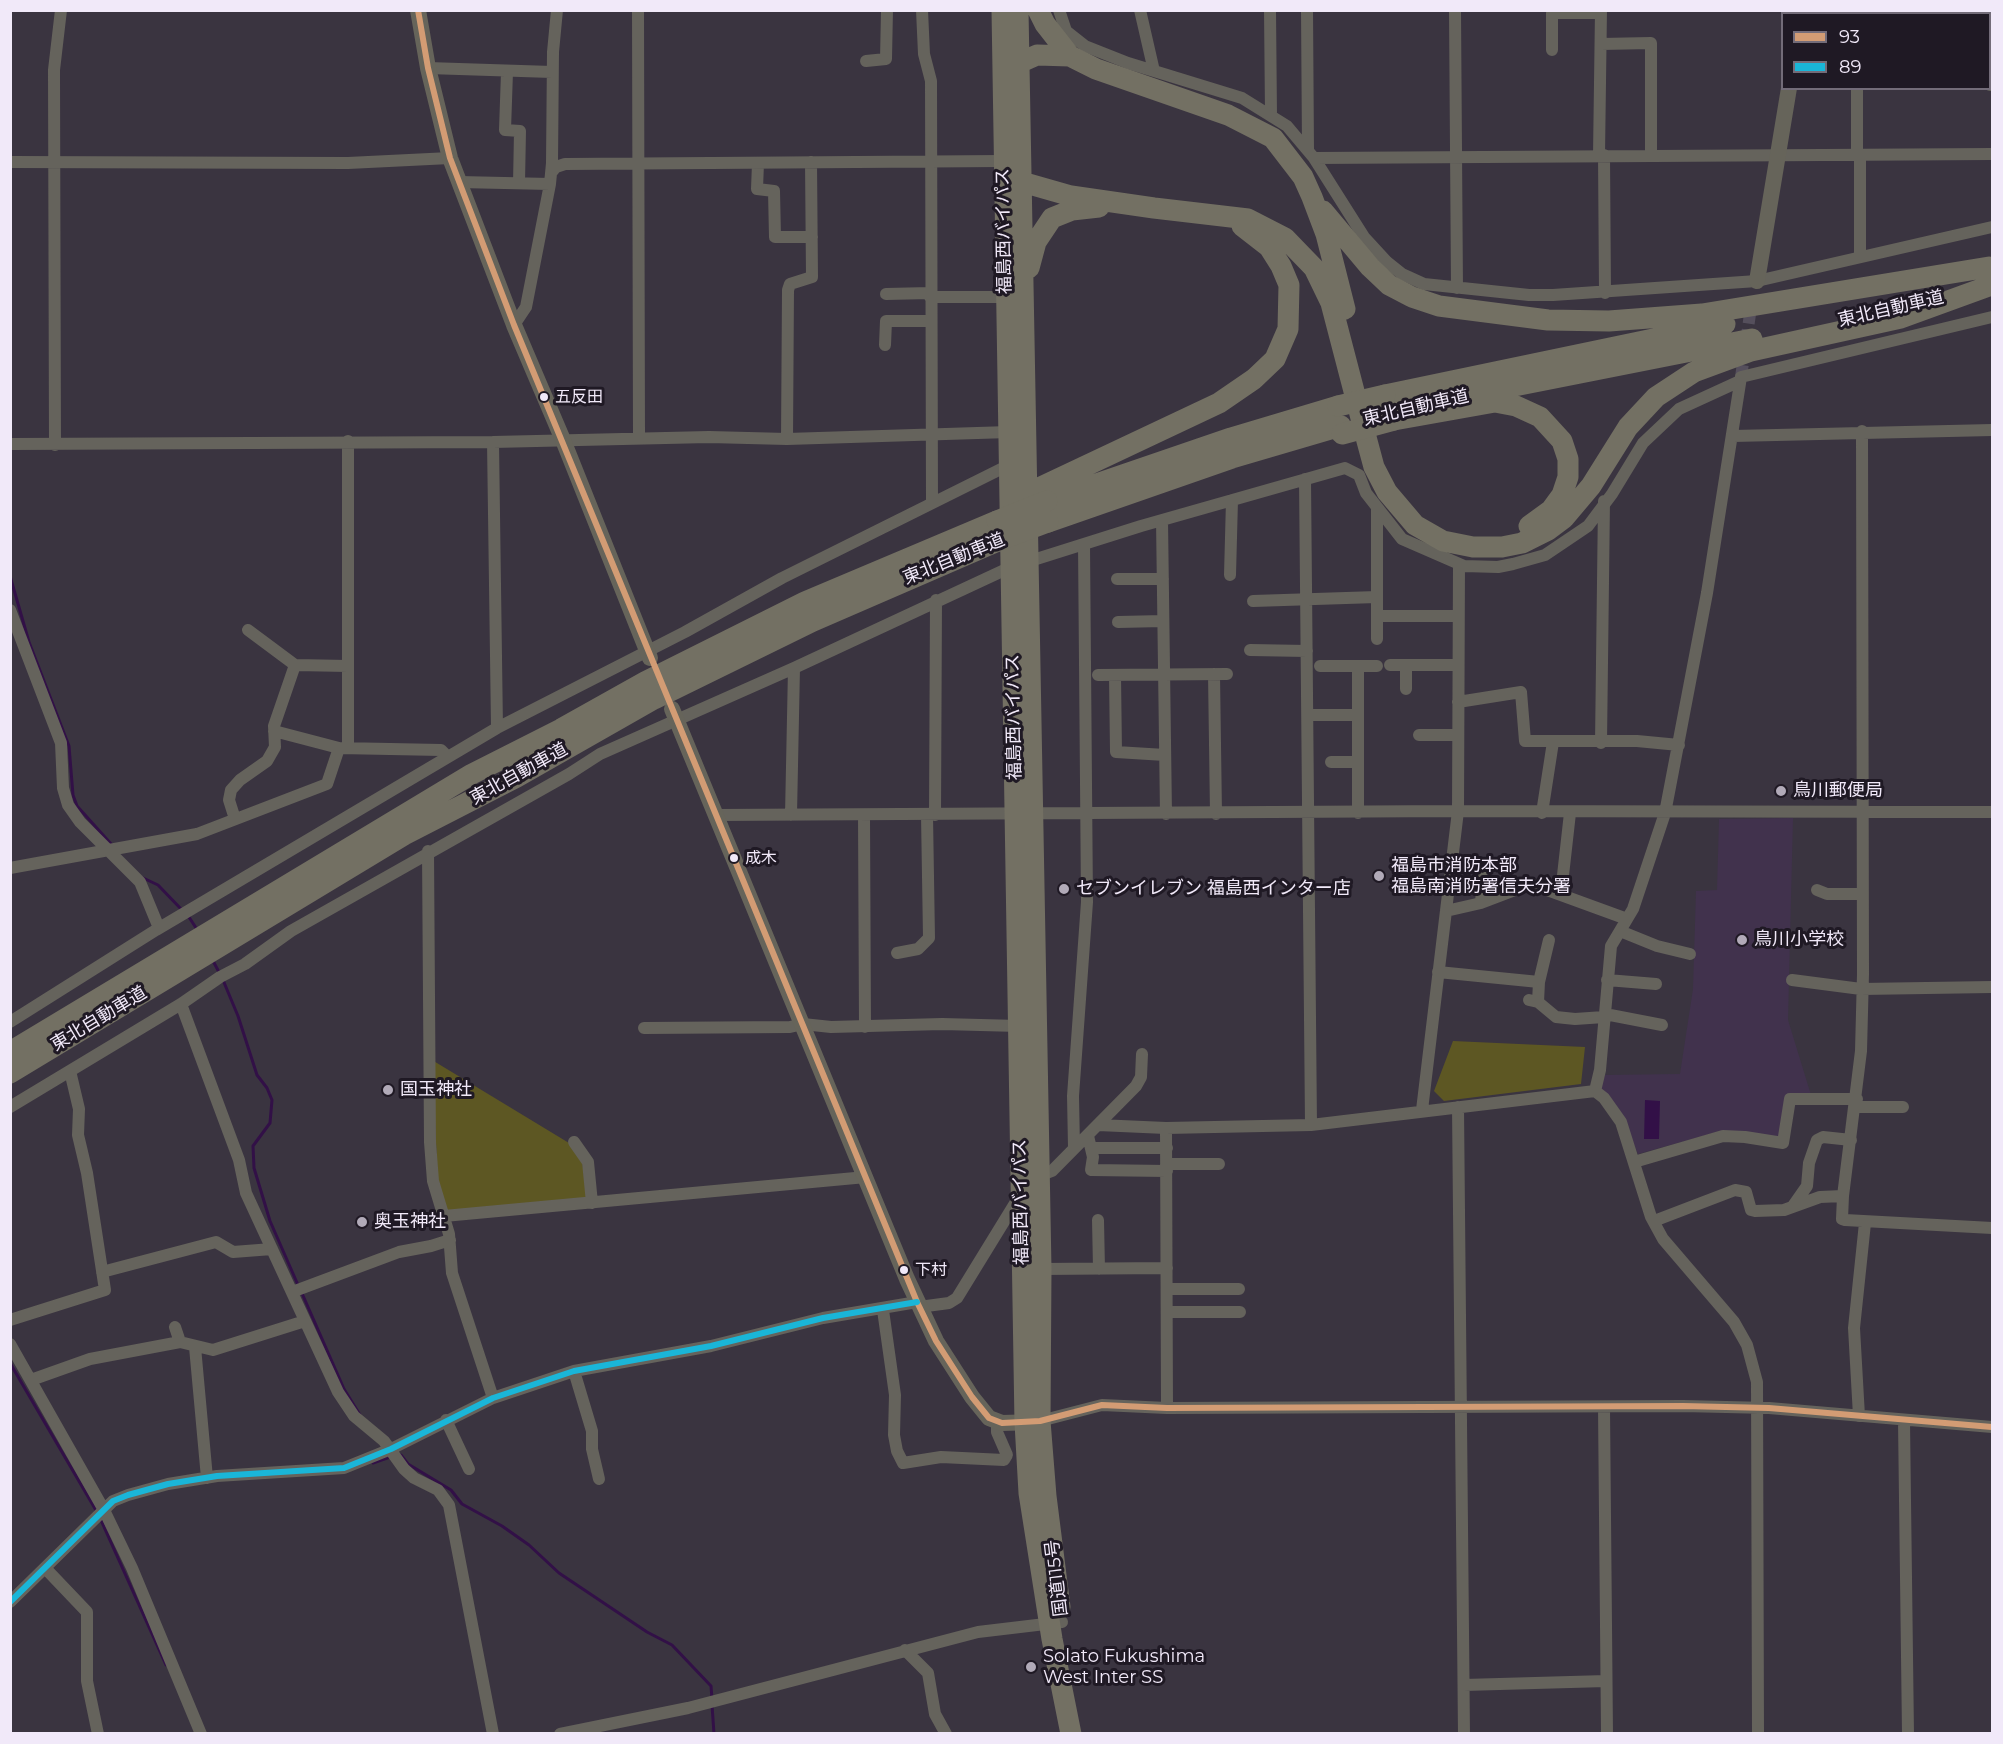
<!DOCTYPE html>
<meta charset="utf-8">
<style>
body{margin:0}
#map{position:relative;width:2003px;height:1744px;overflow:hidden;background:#3a3440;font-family:Montserrat,sans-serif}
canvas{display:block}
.frame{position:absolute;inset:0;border:12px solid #f1e9f9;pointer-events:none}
.legend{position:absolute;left:1781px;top:12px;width:210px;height:78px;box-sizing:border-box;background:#1f1924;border:2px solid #736c79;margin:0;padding:8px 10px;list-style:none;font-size:18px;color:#f1e9f9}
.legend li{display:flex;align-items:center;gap:12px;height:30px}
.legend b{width:30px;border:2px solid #736c79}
</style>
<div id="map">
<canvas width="2003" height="1744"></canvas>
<div class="frame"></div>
<ul class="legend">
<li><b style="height:8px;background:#d39c74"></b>93</li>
<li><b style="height:8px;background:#1ab6d8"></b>89</li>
</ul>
</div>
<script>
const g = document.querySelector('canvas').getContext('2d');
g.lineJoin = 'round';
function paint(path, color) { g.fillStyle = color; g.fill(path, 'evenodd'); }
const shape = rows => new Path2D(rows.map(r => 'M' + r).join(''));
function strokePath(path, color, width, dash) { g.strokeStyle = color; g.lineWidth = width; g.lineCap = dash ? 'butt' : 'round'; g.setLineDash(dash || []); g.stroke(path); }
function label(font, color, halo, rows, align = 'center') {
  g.font = font + ' Montserrat,"Noto Sans JP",sans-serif'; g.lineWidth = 6; g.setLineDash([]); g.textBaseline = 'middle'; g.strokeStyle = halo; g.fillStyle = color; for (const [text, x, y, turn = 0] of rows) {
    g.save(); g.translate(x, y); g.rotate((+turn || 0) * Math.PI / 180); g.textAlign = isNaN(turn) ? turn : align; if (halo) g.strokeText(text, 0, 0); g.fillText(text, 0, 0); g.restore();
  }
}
const built = shape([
 [1793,818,1788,1020,1811,1095,1787,1095,1780,1139,1721,1131,1638,1154,1618,1109,1600,1089,1605,1075,1680,1074,1693,989,1696,891,1717,890,1719,819]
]);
const green = shape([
 [1453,1041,1585,1047,1581,1084,1444,1101,1434,1091],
 [432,1060,569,1143,582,1160,587,1200,447,1213,438,1184]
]);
const water = shape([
 [1645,1100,1660,1101,1659,1139,1644,1139]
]);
const stream = shape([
 [10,576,29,642,69,746,73,795,77,806,112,845],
 [141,877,158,885,182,910],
 [187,914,198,931],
 [212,959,220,974],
 [223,980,238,1016,257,1075,267,1088,272,1100,270,1123,253,1146,254,1168,270,1221,298,1285],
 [301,1291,344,1389,360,1415],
 [10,1363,97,1512],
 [401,1455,408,1464,451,1490,462,1504,502,1526,529,1545,559,1573,647,1632,672,1645,711,1686,712,1699],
 [373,1463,390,1457],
 [100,1518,166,1665],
 [712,1705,714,1734]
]);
const streetTunnel = shape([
 [1741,377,1752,300]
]);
const street = shape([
 [638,10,639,438],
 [922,10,924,54,931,81,932,503],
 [1059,10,1066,31,1085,46,1128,63,1242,98,1287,126,1314,158,1364,237,1387,262,1402,274,1424,284,1529,295,1553,295,1757,281,1992,227],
 [1140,10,1154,71],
 [1270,10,1271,115],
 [1307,10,1308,150],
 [1455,10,1457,288],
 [1857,14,1857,10],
 [1968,14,1968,10],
 [1601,44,1651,43,1651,155],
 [1552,50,1552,13,1601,13],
 [866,61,886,59,887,10],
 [428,68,552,72],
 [507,72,505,130,520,131,519,183],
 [1990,85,1992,85],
 [1857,154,1857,88],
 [1860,154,1860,257],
 [1599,155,1601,10],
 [1604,155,1605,293],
 [1314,158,1992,154],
 [10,162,348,163,450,158],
 [758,163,757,189,774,191,775,237,812,237],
 [551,173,556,167,565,164,1002,161],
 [459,182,550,184],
 [886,294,930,293],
 [930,297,1006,297],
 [514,325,526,307,550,184,552,163,553,52,557,10],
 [885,345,886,321,930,321],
 [1733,436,1992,430],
 [787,439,788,290,790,284,812,277,811,162],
 [493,442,497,728],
 [10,444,493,442,709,437,787,439,1009,432],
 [55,445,54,70,61,10],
 [1305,479,1311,1125],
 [1377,509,1377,639],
 [1162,520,1166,814],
 [1230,575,1232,500],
 [1117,579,1163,579],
 [1253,601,1377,597],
 [10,610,61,743,63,788,68,805,80,822,140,882,159,928],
 [1377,616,1458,616],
 [1118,622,1163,621],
 [248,630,295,665,348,666],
 [1250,650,1307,651],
 [1390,665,1458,665],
 [1406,665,1406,689],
 [1320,666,1377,666],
 [1358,666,1358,813],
 [1214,674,1216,814],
 [1098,675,1227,674],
 [1115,675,1116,752,1165,755],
 [1458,702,1521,692,1525,741,1637,741,1679,745],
 [1308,715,1358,715],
 [274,731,339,748],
 [1419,735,1458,735],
 [1601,743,1604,501],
 [348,746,348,441],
 [1331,762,1358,762],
 [1542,813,1553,742],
 [716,815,1458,811,1992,812],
 [791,815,794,668],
 [864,815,865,1027],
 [935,815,936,600],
 [235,819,229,800,231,790,240,780,267,761,275,747,274,726,295,665],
 [428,851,430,1142,433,1181,449,1234,452,1273,493,1398],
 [10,868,197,834,327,784,339,748,441,750,448,757],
 [1817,890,1827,894,1862,894],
 [1561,893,1570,813],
 [1481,903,1483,876],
 [1446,911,1481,903,1531,884,1627,919],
 [1620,931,1657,946,1690,954],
 [897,953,918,949,929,938,927,815],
 [1438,972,1539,982],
 [1607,980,1656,984],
 [1792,980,1861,989,1992,987],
 [1529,1000,1538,1002,1556,1017,1575,1019,1604,1017],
 [1538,1002,1539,982,1549,940],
 [181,1004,239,1160,246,1193,338,1392,354,1416,384,1441,404,1469,414,1478,438,1490,449,1505,493,1734],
 [1605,1014,1662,1025],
 [10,1022,156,930,497,728,685,632,782,578,1009,465],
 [644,1028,790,1027,803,1024,831,1027,942,1024,1019,1026],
 [1595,1091,1600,1070,1611,946,1633,909,1665,813,1707,593,1741,377,1992,317],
 [10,1107,181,1004,220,977,245,964,291,931,569,774,600,754,794,668,1011,567,1141,526,1345,468,1359,475,1366,493,1402,539,1464,566,1498,567,1513,564,1545,555,1588,526,1612,494,1643,443,1679,409,1740,381],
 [1458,1107,1464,1734],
 [1856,1107,1903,1107],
 [1422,1110,1458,811,1459,564],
 [1098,1125,1166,1128,1311,1125,1595,1091,1604,1098,1621,1122,1651,1217,1663,1239,1734,1322,1747,1345,1757,1382,1758,1734],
 [1166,1128,1167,1408],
 [1088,1136,1093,1157,1091,1170,1167,1171],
 [574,1142,588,1162,592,1203],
 [1074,1148,1073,1096,1087,902,1084,544],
 [1091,1148,1167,1148],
 [1634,1162,1723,1136,1745,1137,1783,1143,1790,1099,1857,1099],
 [1167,1164,1219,1164],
 [1039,1176,1052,1171,1136,1086,1141,1077,1142,1054],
 [1843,1196,1842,1219,1845,1220,1992,1228],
 [1793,1206,1807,1186,1809,1163,1817,1140,1823,1137,1851,1140],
 [444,1216,866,1177],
 [1098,1220,1099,1269],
 [1654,1221,1735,1190,1746,1192,1751,1210,1755,1211,1784,1210,1820,1197,1843,1196,1861,1051,1863,974,1862,431],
 [1041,1269,1167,1268],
 [102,1272,216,1242,233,1252,272,1249],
 [1168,1289,1239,1289],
 [292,1292,399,1252,431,1246,450,1240],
 [919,1307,949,1303,957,1298,1019,1197],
 [883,1310,895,1395,894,1435,897,1451,903,1463,941,1457,1004,1460,1007,1455,997,1432,997,1423],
 [1168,1312,1240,1312],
 [10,1320,105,1290,87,1173,78,1135,79,1109,70,1071],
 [175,1327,180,1342,213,1350,305,1321],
 [10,1344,104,1510,132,1568,201,1734],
 [195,1347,207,1478],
 [574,1371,592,1431,592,1449,599,1479],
 [31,1380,90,1359,180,1342],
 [1604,1407,1607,1734],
 [1859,1416,1854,1328,1865,1223],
 [446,1420,469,1469],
 [1040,1421,1102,1405,1167,1408,1683,1406,1769,1408,1992,1427],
 [1904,1421,1908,1734],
 [46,1569,87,1612,87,1681,98,1734],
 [10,1602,113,1501,128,1495,168,1484,217,1476,344,1468,391,1449,493,1398,574,1371,711,1346,823,1318,917,1302],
 [905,1650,928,1673,935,1714,946,1734],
 [1464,1685,1606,1681],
 [560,1734,688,1708,978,1632,1062,1622]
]);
const secondary = shape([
 [418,10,428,68,450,158,514,325,563,440,650,658],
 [1801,14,1802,10],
 [1757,281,1789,88],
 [672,709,907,1279,936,1341,972,1397,989,1418,1002,1423,1036,1422]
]);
const highway = shape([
 [1002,10,1025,1423,1029,1493,1052,1639,1071,1734],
 [1018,10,1041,1269,1040,1421,1046,1496,1060,1607],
 [1038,10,1045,24,1070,56],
 [1011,72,1019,63,1037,55,1070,56,1096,69,1228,115,1273,138,1303,177,1312,197,1326,234,1345,309],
 [1013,172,1022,182,1071,196,1154,208,1248,219,1285,238,1314,268,1331,303,1367,441,1374,467,1387,492,1415,525,1443,541,1473,547,1502,547,1522,543,1548,530,1564,518,1591,486,1628,427,1656,397,1694,372,1751,351,1901,318,1989,286],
 [1323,211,1370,267,1389,285,1412,297,1439,306,1548,320,1609,321,1702,314,1989,267],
 [1029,268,1036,242,1052,218,1072,210,1099,207],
 [1474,394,1752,339],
 [1385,395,1725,324],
 [1394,420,1495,402,1516,406,1540,417,1562,441,1568,459,1568,477,1562,495,1551,510,1529,526],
 [1041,487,1219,403,1254,379,1275,359,1288,329,1289,285,1281,266,1269,247,1242,226],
 [1047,501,1231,438,1338,406],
 [1048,522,1232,458,1341,426],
 [10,1052,472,774,561,729,645,682,805,602,997,521],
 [10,1073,404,835,517,777,654,699,813,621,1000,540]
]);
const highwayBridge = shape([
 [1338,406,1385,395],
 [1342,434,1394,420],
 [997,521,1047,501],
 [1000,540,1048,522]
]);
const bus1 = shape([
 [418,10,428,68,450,158,514,325,917,1302,936,1341,972,1397,989,1418,1002,1423,1040,1421,1102,1405,1167,1408,1683,1406,1769,1408,1992,1427]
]);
const bus2 = shape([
 [10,1602,113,1501,128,1495,168,1484,217,1476,344,1468,391,1449,493,1398,574,1371,711,1346,823,1318,917,1302]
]);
const markers = [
 [544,397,5,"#f1e9f9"],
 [1781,791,6,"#b1aab8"],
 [734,858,5,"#f1e9f9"],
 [1379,876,6,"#b1aab8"],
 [1064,889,6,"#b1aab8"],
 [1742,940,6,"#b1aab8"],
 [388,1090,6,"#b1aab8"],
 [362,1222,6,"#b1aab8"],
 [904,1270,5,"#f1e9f9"],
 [1031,1667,6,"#b1aab8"]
];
const busNames = [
 ["五反田",555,397],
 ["成木",745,858],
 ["下村",915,1270]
];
const streetNames = [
 ["福島西バイパス",1004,231,-91],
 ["東北自動車道",1891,309,-13],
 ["東北自動車道",1416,408,-13],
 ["東北自動車道",954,559,-22],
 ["福島西バイパス",1014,717,-91],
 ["東北自動車道",519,774,-29],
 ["東北自動車道",99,1019,-31],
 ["福島西バイパス",1021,1202,-91],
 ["国道115号",1057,1578,-97]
];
const poiNames = [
 ["鳥川郵便局",1793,791],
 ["福島市消防本部",1391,866],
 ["福島南消防署信夫分署",1391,887],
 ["セブンイレブン 福島西インター店",1076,889],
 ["鳥川小学校",1754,940],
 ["国玉神社",400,1090],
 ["奥玉神社",374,1222],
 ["Solato Fukushima",1043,1657],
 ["West Inter SS",1043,1678]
];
paint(built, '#41324d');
paint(green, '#5d5723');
paint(water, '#321047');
strokePath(stream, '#321047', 3);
strokePath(streetTunnel, '#554f5c', 12, [12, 6]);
strokePath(street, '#65635c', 12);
strokePath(secondary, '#66645a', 16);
strokePath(highway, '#737063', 21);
strokePath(highwayBridge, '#737063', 21);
strokePath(bus1, '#d39c74', 6);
strokePath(bus2, '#1ab6d8', 6);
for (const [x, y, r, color] of markers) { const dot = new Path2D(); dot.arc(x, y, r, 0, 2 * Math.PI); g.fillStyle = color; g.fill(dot); strokePath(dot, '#1f1924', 2); }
label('16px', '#f1e9f9', '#1f1924', busNames, 'left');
label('18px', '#f1e9f9', '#1f1924', streetNames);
label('18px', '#f1e9f9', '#1f1924', poiNames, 'left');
</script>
